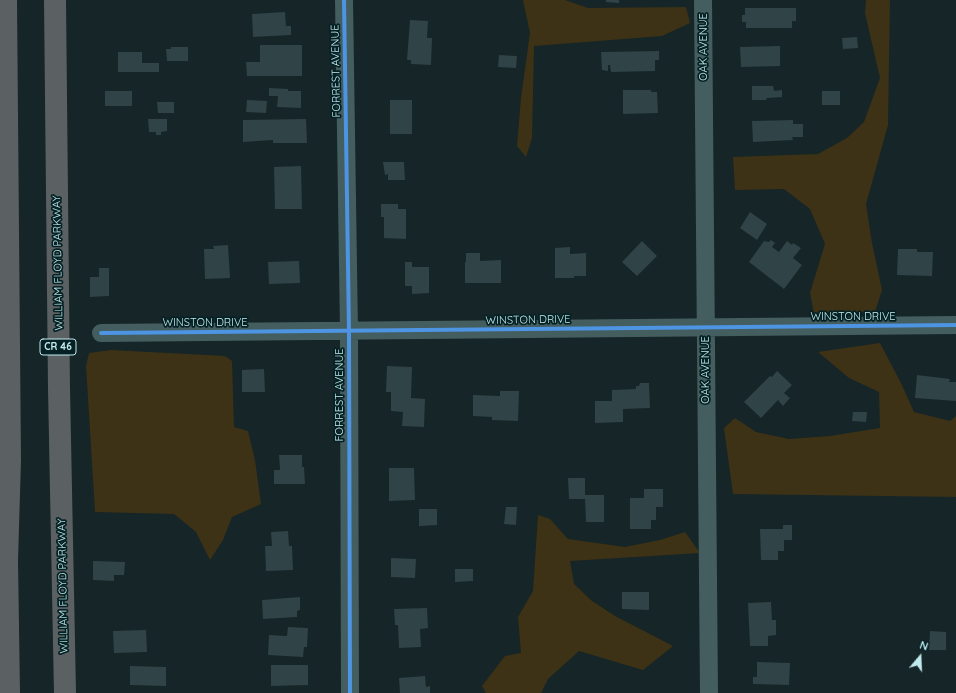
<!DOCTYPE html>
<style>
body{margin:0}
#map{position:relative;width:956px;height:693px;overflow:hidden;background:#162527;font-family:Quicksand,sans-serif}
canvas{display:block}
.north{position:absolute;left:900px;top:637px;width:40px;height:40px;-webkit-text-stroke:3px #052124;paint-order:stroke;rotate:19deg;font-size:11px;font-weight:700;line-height:16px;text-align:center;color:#c1eaef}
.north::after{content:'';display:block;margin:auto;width:14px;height:18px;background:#c1eaef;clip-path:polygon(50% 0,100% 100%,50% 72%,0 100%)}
</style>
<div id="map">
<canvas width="956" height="693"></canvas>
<div class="north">N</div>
</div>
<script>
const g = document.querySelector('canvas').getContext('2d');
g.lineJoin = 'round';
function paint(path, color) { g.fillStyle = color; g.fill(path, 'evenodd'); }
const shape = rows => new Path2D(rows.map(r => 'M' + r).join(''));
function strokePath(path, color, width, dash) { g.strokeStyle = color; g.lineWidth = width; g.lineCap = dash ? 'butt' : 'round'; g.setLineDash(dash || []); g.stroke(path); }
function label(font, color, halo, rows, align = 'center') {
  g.font = font + ' Quicksand,sans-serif'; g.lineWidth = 3.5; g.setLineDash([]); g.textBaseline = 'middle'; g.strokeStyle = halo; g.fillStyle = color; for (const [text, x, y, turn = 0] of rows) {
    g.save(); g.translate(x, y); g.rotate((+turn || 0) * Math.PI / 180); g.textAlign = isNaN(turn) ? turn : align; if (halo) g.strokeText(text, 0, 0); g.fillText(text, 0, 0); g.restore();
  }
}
const green = shape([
 [523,0,565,0,588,8,686,7,690,23,662,36,534,46,532,138,526,157,517,146,521,98,530,33],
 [866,0,890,0,888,125,866,204,872,243,882,290,875,312,814,313,810,293,825,244,810,209,784,189,735,190,733,157,818,154,847,138,864,122,880,78,865,13],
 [880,343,901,383,914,412,950,421,956,416,956,497,733,494,724,428,735,418,756,432,789,439,830,436,880,428,879,392,849,378,818,352],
 [111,350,225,356,232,361,234,427,248,431,255,460,261,504,232,517,223,540,210,560,196,532,174,514,95,512,86,366,89,353],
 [538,515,550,519,568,539,625,547,660,540,685,532,700,553,570,561,574,584,592,601,615,616,673,646,643,670,579,651,548,679,541,693,486,693,482,686,505,656,521,653,518,617,533,591]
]);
const building = shape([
 [606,0,619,0,619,3,606,2],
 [745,8,796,8,796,21,792,21,792,28,746,28,746,22,742,22,742,15,745,15],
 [285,12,286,26,291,26,291,35,253,37,252,14],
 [410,20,428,21,427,38,432,38,431,65,411,64,411,60,407,60],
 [857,37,858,48,843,49,842,38],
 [260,45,302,45,302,76,247,76,246,62,260,62],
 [780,46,780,66,741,67,740,47],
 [171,47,188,47,188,61,167,61,166,49,171,49],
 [659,51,659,60,655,60,655,71,611,72,610,65,608,65,608,71,602,70,601,52],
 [118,52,142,52,142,63,159,63,159,72,118,72],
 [499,55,517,56,516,68,498,67],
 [752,86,773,86,774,91,782,90,782,97,767,98,766,100,752,100],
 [269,88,288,89,288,91,301,91,301,108,277,107,278,96,269,96],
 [623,90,651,90,651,92,657,92,658,113,623,114],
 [105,91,132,91,132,106,105,106],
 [822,91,840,91,840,105,822,105],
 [247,100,267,101,266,113,246,112],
 [390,100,412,100,412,134,390,134],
 [157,102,174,102,174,113,158,113],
 [148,119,167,119,167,131,161,132,161,135,156,135,156,132,149,132],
 [306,119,307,143,273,143,273,140,243,142,243,120],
 [793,120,793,124,803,124,803,137,792,137,793,140,753,142,752,121],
 [383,162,404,162,405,180,388,180,388,174,385,175],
 [301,166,302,209,275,209,274,167],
 [381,204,398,204,398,209,406,209,406,239,384,238,384,217,381,217],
 [750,212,767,224,757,240,740,228],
 [771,240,775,243,772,247,779,252,787,241,792,245,793,243,801,248,793,258,802,265,784,289,749,262,764,241,769,242],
 [642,241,657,256,637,276,622,262],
 [228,245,230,278,205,279,204,249,214,249,213,246],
 [570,247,570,254,586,253,586,276,574,276,574,278,555,278,555,248],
 [898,249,917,249,917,252,933,252,932,276,897,275],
 [466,253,480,253,480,261,501,260,501,283,465,283,465,262,466,262],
 [299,261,300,283,269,284,268,262],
 [405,262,412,262,412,267,429,267,429,293,412,294,412,286,405,286],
 [99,268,109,268,109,296,90,297,90,277,99,277],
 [387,366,412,367,411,398,425,399,424,427,402,426,403,412,391,411,391,392,386,392],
 [264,369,265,392,242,392,242,370],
 [777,371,792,385,784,393,790,398,783,406,778,400,761,418,744,402,770,376,772,377],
 [917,375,950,379,949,382,956,382,956,401,915,398],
 [640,383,649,383,650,408,623,409,623,422,595,423,595,401,612,401,612,390,636,389,636,386,639,386],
 [500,391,519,391,518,421,492,420,492,417,473,416,473,395,500,396],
 [853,412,867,412,866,422,852,421],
 [279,455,302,455,302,467,304,467,305,484,274,484,274,470,280,470],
 [389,468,414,468,415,500,389,501],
 [568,478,585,478,585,495,604,495,604,522,586,522,585,499,569,499],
 [644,489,663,489,663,507,656,507,656,520,651,520,651,529,630,529,630,498,644,498],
 [506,507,517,507,516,525,504,524],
 [419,509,437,509,437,525,419,526],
 [783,525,792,525,792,540,784,540,784,551,778,551,778,560,761,560,760,529,783,529],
 [288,531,289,546,292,546,293,570,266,571,265,546,272,546,271,532],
 [391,558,416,559,415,578,391,577],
 [93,561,125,562,124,575,114,575,114,581,93,580],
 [455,569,473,569,473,581,455,582],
 [622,592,649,592,649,610,622,609],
 [300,597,300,610,297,611,297,617,263,619,262,600],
 [771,602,772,620,776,620,776,635,768,636,768,646,750,646,748,603],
 [427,608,428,628,420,629,421,647,399,648,398,625,395,625,394,609],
 [288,627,308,628,307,647,304,647,303,657,268,655,269,635,287,636],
 [146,630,147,652,114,653,113,631],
 [930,631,946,632,946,650,929,650],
 [757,662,790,663,789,685,753,684,753,677,757,677],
 [271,665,308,665,308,685,271,686],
 [130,666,166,667,166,686,130,685],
 [425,676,426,687,430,686,430,693,400,693,399,678]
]);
const minor = shape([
 [344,0,349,331,350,693],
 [703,0,709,693],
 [101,333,956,325]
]);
const highway = shape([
 [6,0,10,460,7,561,9,693],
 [55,0,59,388,65,693]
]);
const cycleway = shape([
 [344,0,349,331,350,693],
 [101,333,956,325]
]);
const shields = [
 [58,347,36]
];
const shieldNames = [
 ["CR 46",58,347]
];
const streetNames = [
 ["OAK AVENUE",704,47,-90],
 ["FORREST AVENUE",336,71,-91],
 ["WILLIAM FLOYD PARKWAY",58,263,-91],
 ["WINSTON DRIVE",853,317],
 ["WINSTON DRIVE",528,320,-1],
 ["WINSTON DRIVE",205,323],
 ["OAK AVENUE",706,370,-90],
 ["FORREST AVENUE",340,395,-90],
 ["WILLIAM FLOYD PARKWAY",63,586,-91]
];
paint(green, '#3d3215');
paint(building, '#304347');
strokePath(minor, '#445d5f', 18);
strokePath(highway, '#5b6162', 22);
strokePath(cycleway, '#4d94e3', 4);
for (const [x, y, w] of shields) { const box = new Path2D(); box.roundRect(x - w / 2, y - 8, w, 16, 3); g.fillStyle = '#052124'; g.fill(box); strokePath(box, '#c1eaef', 1); }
label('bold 10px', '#c1eaef', null, shieldNames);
label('11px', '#c1eaef', '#052124', streetNames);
</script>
